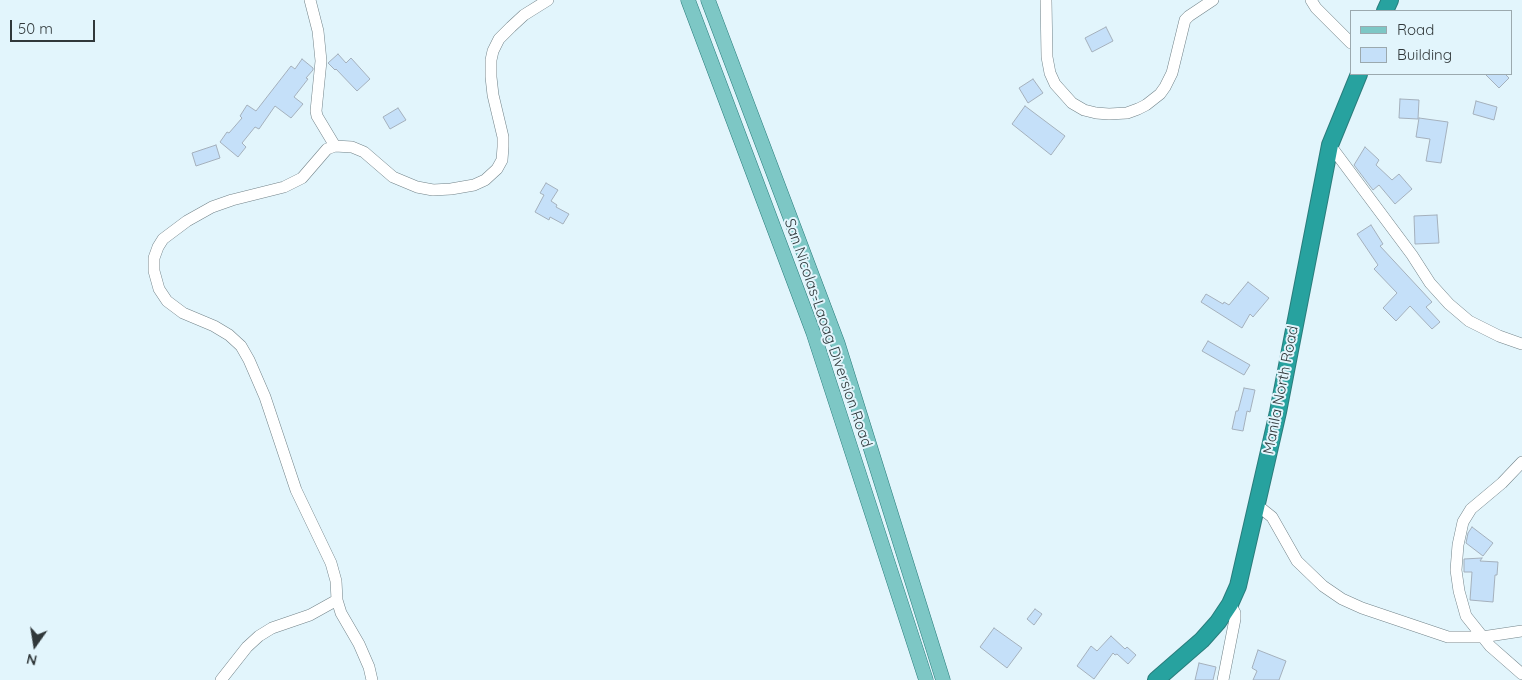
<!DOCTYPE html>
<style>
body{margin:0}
#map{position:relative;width:1522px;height:680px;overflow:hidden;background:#e2f5fc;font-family:Quicksand,sans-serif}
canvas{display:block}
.legend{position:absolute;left:1350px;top:10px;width:162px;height:65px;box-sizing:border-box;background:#e2f5fc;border:1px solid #9ba9ae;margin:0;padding:6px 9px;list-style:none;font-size:15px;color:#30383a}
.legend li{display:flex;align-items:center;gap:10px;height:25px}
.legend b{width:25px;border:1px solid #9ba9ae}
.north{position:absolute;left:10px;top:620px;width:50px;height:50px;-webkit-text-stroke:4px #e2f5fc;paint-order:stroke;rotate:193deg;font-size:14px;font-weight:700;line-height:20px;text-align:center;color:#30383a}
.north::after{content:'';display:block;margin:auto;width:18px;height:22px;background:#30383a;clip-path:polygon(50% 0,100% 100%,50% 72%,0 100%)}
.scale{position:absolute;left:10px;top:20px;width:85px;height:22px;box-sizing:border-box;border:2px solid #30383a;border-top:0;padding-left:6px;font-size:15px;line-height:18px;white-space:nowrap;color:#30383a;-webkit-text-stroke:4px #e2f5fc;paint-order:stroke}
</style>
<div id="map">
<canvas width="1522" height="680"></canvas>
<ul class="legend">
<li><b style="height:6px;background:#7dc7c5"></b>Road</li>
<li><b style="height:14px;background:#c5e0f9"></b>Building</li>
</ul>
<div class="north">N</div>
<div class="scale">50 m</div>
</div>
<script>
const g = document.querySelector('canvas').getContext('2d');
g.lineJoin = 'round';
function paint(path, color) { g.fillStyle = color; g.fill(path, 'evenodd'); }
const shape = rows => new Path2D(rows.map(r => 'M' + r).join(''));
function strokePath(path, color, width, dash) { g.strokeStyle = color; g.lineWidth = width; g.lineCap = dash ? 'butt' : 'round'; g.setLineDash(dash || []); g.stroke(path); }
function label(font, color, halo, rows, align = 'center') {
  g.font = font + ' Quicksand,sans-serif'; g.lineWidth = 4; g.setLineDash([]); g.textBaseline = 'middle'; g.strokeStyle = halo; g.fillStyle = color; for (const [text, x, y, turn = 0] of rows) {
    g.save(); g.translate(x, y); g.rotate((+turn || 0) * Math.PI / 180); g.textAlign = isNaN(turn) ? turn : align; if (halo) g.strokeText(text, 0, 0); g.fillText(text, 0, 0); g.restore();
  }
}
const building = shape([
 [1106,27,1113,41,1092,52,1085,38,1106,27],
 [338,54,346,63,351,58,370,79,357,91,336,69,335,70,328,63,338,54],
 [302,59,313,68,313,70,306,78,308,79,294,97,303,104,291,118,275,106,259,129,255,127,242,143,246,147,238,157,220,142,227,132,229,133,242,118,240,116,247,105,256,111,291,66,295,69,302,59],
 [1485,74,1505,74,1509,78,1499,88,1485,74],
 [1033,79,1043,93,1028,103,1019,88,1033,79],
 [1400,99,1419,100,1418,119,1399,118,1400,99],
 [1476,101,1497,107,1494,120,1473,114,1476,101],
 [1025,106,1065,136,1051,155,1012,124,1025,106],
 [398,108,406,120,390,129,383,117,398,108],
 [1419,118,1448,122,1441,163,1426,161,1430,139,1416,137,1419,118],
 [216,145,220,158,196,166,192,153,216,145],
 [1365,147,1379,160,1376,165,1392,180,1399,174,1412,189,1395,204,1379,185,1373,190,1354,165,1365,147],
 [546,183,558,190,551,201,557,205,556,207,569,214,563,224,550,217,549,220,535,212,544,195,540,193,546,183],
 [1437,215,1439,243,1415,244,1414,216,1437,215],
 [1371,225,1383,244,1380,246,1432,302,1426,307,1440,322,1432,329,1410,306,1396,321,1383,308,1397,293,1374,269,1378,265,1357,234,1371,225],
 [1248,282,1269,298,1253,317,1250,314,1242,328,1201,302,1206,294,1223,304,1224,302,1229,305,1248,282],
 [1208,341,1250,365,1244,375,1202,351,1208,341],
 [1244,388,1255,390,1250,412,1247,411,1243,431,1232,429,1236,411,1238,411,1244,388],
 [1472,527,1493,543,1483,556,1466,543,1468,533,1472,527],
 [1482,558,1480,561,1498,562,1497,575,1495,575,1493,602,1470,600,1472,572,1464,572,1464,559,1482,558],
 [1035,609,1042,614,1034,625,1027,619,1035,609],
 [994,628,1022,648,1007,668,980,647,994,628],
 [1111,636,1125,649,1127,647,1136,655,1128,664,1117,654,1115,655,1113,653,1094,679,1077,666,1091,646,1097,651,1111,636],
 [1258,650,1286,661,1279,680,1253,680,1257,671,1252,668,1258,650],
 [1199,663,1216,667,1213,680,1195,680,1199,663]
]);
const minor = shape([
 [310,0,318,31,321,61,316,111,317,116,335,146],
 [1046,0,1047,57,1050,73,1055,84,1072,103,1084,110,1096,113,1109,114,1127,113,1138,109,1146,105,1160,94,1165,87,1172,73,1185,20,1189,16,1213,0],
 [1311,0,1316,8,1351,43],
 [1330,145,1412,255,1430,283,1449,304,1469,321,1499,336,1522,344],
 [1522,462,1502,483,1471,509,1463,522,1458,545,1456,570,1459,591,1466,616,1490,646,1522,674],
 [1257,505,1272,517,1297,561,1323,586,1342,599,1362,608,1448,637,1482,637,1522,631],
 [337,600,341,613,359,644,369,667,372,680],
 [221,680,247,647,259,636,272,628,310,615,337,600,336,581,331,563,296,490,265,397,249,360,241,346,229,335,214,326,183,313,167,301,159,289,154,271,154,258,158,247,163,239,187,221,212,207,232,200,284,187,302,178,327,149,335,146,352,147,364,152,393,177,417,187,433,190,451,189,474,185,485,180,497,169,502,160,503,147,503,137,493,95,491,77,491,60,493,51,499,39,511,27,524,15,548,0],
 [1223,680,1235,619,1235,613,1230,604]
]);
const major = shape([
 [688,0,813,332,926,680],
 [708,0,838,344,943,680]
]);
const highway = shape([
 [1385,11,1390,0],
 [1156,680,1202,640,1218,622,1230,604,1238,586,1278,412,1330,145,1359,74]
]);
const streetNames = [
 ["San Nicolas-Laoag Diversion Road",828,333,71],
 ["Manila North Road",1281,390,-79]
];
paint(building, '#c5e0f9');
strokePath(building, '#a4b0bc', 1);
strokePath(minor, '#728389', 12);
strokePath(major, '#2a7d7c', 15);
strokePath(highway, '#2a7d7c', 18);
strokePath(minor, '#fff', 11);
strokePath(major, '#7dc7c5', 14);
strokePath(highway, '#27a29f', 16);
label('15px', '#30383a', '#e2f5fc', streetNames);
</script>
